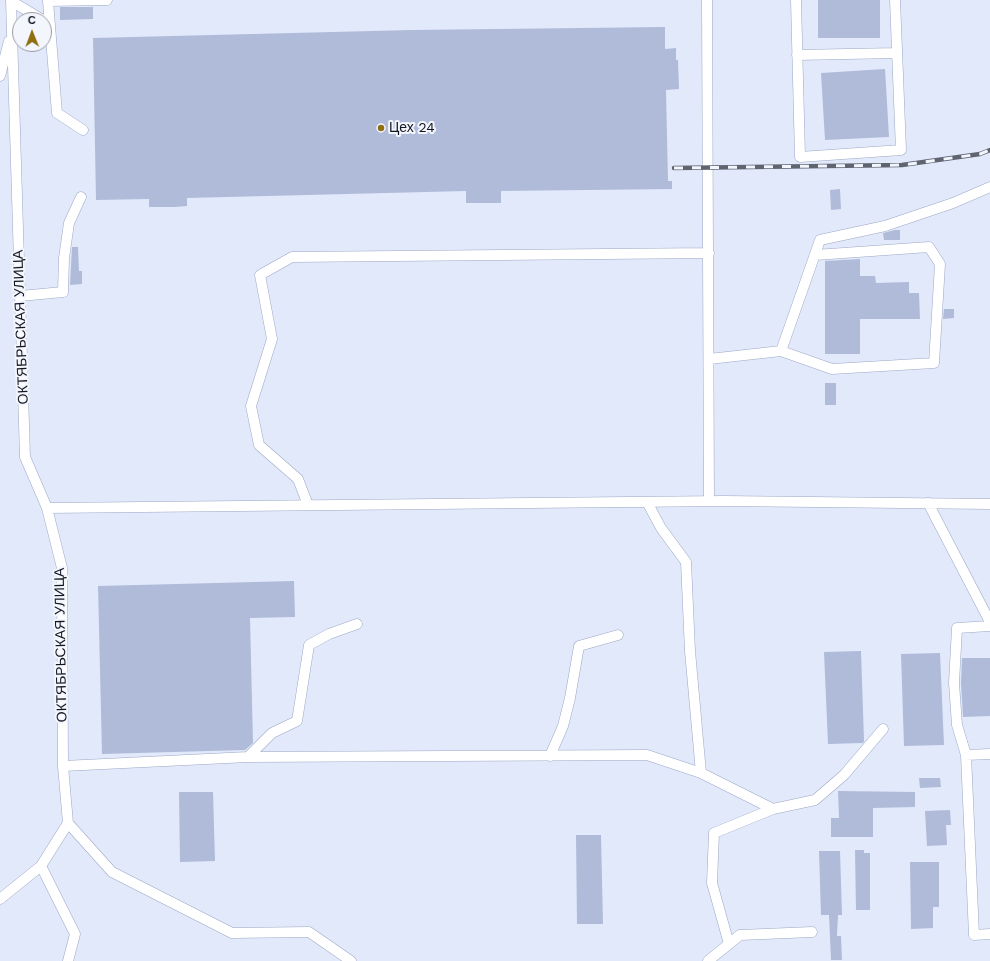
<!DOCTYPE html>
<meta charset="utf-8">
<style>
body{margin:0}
#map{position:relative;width:990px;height:961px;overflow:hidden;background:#e2e9fb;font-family:"Work Sans",sans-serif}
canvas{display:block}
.north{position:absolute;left:12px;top:12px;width:40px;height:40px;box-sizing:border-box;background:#f4f6fd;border:1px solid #9a9ca5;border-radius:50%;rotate:359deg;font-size:11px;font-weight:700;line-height:16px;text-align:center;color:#121620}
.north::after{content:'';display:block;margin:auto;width:14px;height:18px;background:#8e6f12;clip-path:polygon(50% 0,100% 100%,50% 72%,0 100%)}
</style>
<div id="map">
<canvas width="990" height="961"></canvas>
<div class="north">С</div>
</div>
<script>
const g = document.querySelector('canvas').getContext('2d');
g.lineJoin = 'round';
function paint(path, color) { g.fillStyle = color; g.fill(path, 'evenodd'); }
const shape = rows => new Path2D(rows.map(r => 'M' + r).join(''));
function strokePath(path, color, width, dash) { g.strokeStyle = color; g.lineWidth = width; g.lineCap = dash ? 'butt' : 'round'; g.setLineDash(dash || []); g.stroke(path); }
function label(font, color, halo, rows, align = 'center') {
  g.font = font + ' "Work Sans",sans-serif'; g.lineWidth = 4; g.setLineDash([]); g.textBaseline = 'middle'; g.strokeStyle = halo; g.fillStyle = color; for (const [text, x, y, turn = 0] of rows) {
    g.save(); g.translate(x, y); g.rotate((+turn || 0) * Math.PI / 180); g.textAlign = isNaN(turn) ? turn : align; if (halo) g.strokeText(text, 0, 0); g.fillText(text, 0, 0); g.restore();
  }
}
const building = shape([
 [818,0,880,0,880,38,818,38],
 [60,7,93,7,93,19,60,20],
 [665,27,665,49,676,48,676,60,678,60,679,89,666,90,668,181,672,181,672,189,501,191,501,203,466,203,466,191,187,198,187,206,175,207,149,207,149,199,96,200,93,38,412,30],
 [885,69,889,137,825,140,821,73],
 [840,189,841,209,831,210,830,190],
 [895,230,900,230,900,240,884,240,883,233],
 [72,247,78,247,79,271,82,271,82,284,70,285],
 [860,259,860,276,875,276,876,283,909,282,909,293,919,293,920,319,860,319,860,354,825,354,825,261],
 [944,309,954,309,954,318,943,319],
 [825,383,836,383,836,405,825,405],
 [294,581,295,617,250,618,253,743,245,750,102,754,98,586],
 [861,651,864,741,863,743,828,744,824,652],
 [940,653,944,745,904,746,901,654],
 [962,658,990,658,990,716,963,717,961,683],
 [919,778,940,778,941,787,920,788],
 [838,791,915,792,915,807,873,808,873,837,831,837,831,818,839,818],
 [179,792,213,792,215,861,180,862],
 [950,810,951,825,946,825,947,845,927,846,925,811],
 [576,835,601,835,603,924,577,924],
 [855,850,864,850,864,853,870,853,870,910,856,910],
 [819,851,840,851,842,915,838,915,837,936,841,936,842,960,831,960,829,915,821,915],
 [910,862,939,862,939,907,933,907,933,928,911,929]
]);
const minor = shape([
 [11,0,25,457,47,508,62,568,63,766,68,823,112,872,232,933,309,932,351,961],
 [707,0,709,501],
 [796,0,800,157,901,150,895,0],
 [11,1,43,20],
 [797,55,897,53],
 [0,76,9,41],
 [83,130,57,113,48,1,107,0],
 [20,296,63,292,64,258,69,223,81,197],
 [781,351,832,369,934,363,940,264,929,247,815,255],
 [709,359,781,351,820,240,885,226,953,203,990,187],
 [647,502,661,528,686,562,690,651,701,773],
 [928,503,990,622],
 [308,505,298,479,259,445,251,406,272,339,260,275,292,257,709,253],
 [47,508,724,501,990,504],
 [990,754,966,755,974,935,990,934],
 [966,755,957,725,954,683,957,628,990,626],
 [550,756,563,726,570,698,579,646,618,635],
 [248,757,272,733,297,721,309,645,329,634,357,624],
 [63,766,248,757,647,755,701,773,773,809,714,833,712,883,729,944],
 [773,809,815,800,844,775,883,729],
 [41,866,75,934,68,961],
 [0,899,41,866,68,823],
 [708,961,740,935,812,932]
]);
const rail = shape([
 [674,168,902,165,980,154,990,150]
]);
const markers = [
 [381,128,4,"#8e6f12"]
];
const poiNames = [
 ["Цех 24",389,128]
];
const streetNames = [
 ["ОКТЯБРЬСКАЯ УЛИЦА",21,327,-92],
 ["ОКТЯБРЬСКАЯ УЛИЦА",61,645,-91]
];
paint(building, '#afbbd8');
strokePath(minor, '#9ba7c3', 11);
strokePath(minor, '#fff', 10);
strokePath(rail, '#5f6471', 4.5);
strokePath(rail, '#f4f6fd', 3, [9]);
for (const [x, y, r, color] of markers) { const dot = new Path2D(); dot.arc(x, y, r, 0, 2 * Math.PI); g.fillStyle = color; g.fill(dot); strokePath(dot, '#f4f6fd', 1.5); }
label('14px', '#121620', '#f4f6fd', poiNames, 'left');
label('14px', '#121620', '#f4f6fd', streetNames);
</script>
